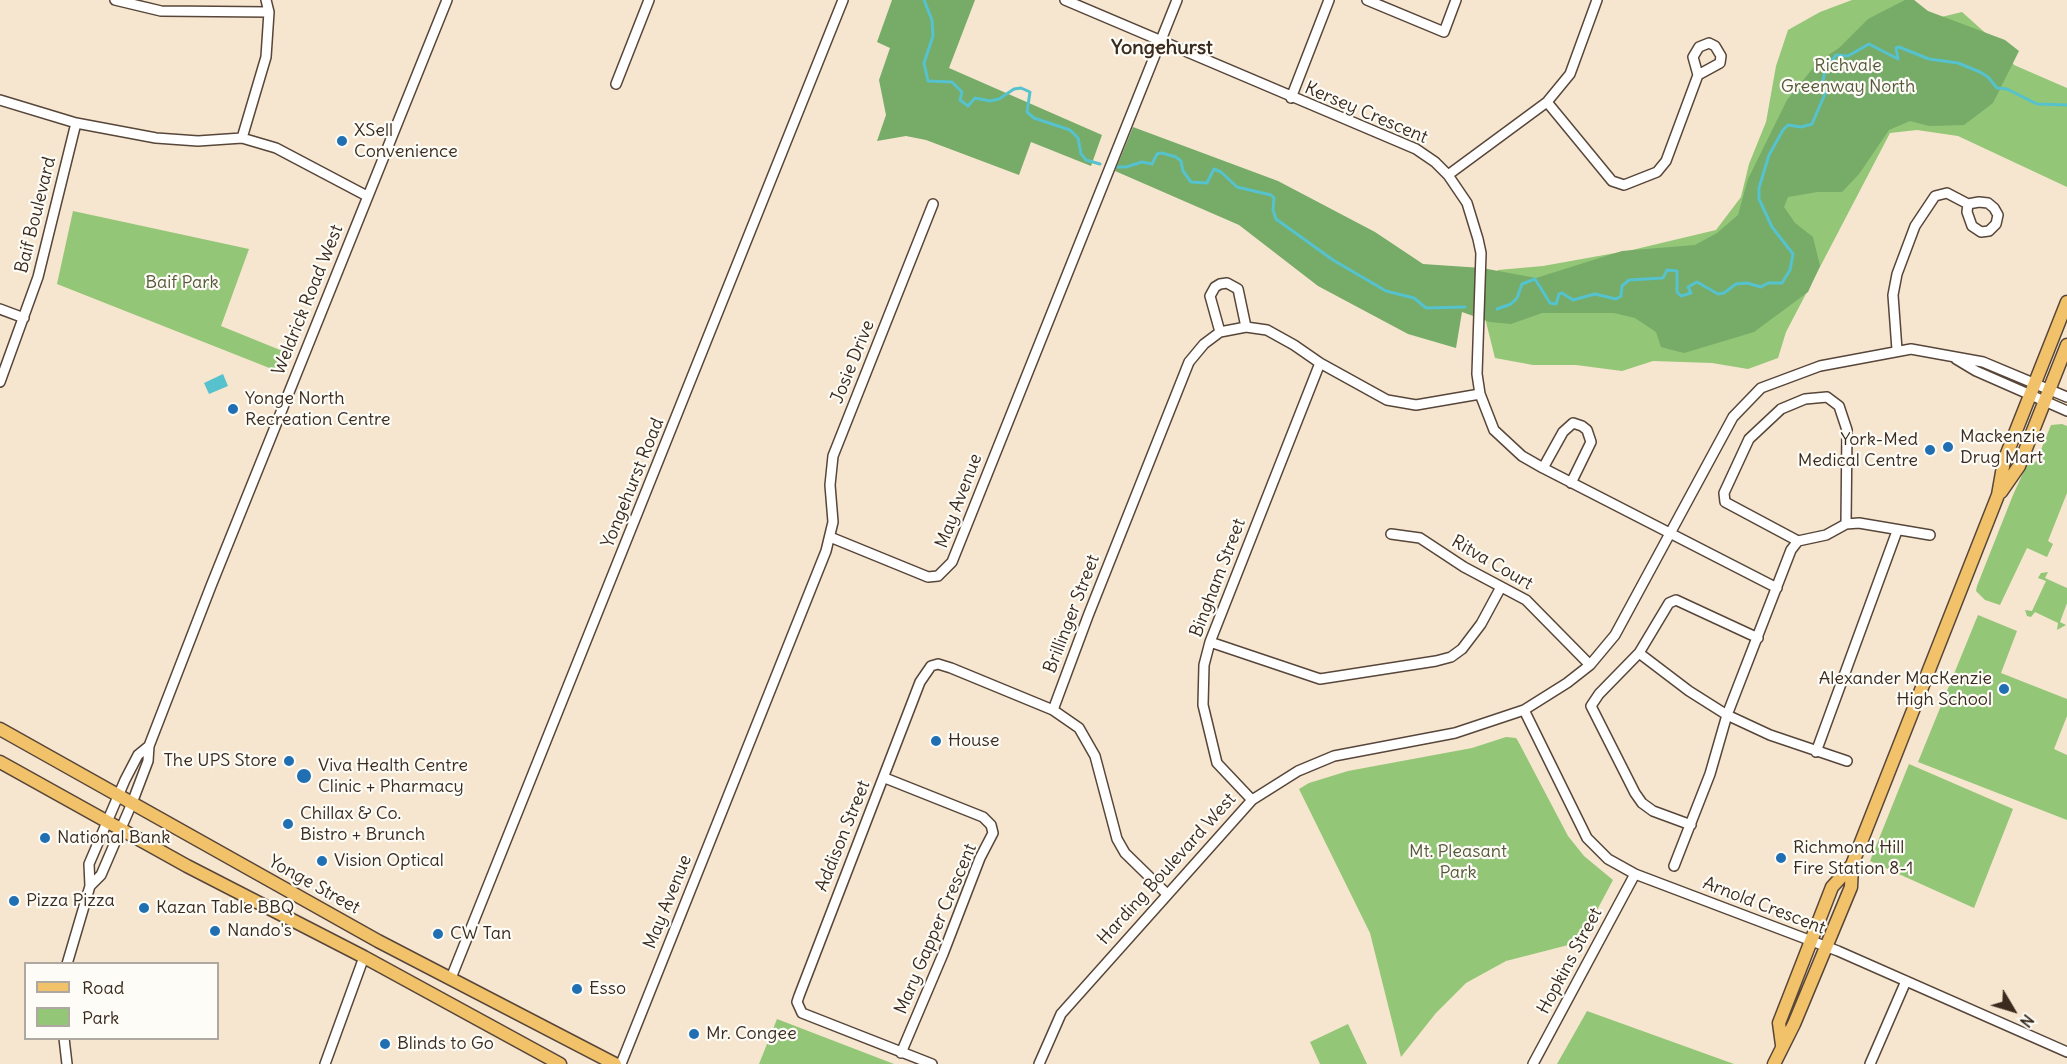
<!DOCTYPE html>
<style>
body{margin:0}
#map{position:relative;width:2067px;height:1064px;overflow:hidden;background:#f6e6cf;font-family:Delius,sans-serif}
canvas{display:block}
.legend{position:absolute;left:24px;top:962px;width:195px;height:78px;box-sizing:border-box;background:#fdfcf7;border:2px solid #afa8a0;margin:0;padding:8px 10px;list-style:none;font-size:18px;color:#3b2a1e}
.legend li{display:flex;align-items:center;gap:12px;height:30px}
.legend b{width:30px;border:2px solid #afa8a0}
.north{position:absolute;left:1983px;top:980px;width:60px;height:60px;-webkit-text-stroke:4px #fdfcf7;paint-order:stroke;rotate:128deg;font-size:16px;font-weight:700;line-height:24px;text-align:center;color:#3b2a1e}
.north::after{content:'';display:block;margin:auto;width:21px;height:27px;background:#3b2a1e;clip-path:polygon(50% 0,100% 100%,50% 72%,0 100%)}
</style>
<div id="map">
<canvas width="2067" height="1064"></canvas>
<ul class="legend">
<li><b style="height:8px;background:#f2c26a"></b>Road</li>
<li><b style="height:16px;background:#93c677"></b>Park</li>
</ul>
<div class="north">N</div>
</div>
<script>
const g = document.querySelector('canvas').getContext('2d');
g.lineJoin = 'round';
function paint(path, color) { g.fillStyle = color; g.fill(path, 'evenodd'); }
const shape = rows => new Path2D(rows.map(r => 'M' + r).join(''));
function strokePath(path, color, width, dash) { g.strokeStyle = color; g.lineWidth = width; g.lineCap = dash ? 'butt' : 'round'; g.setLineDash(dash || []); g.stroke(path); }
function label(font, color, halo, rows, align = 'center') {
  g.font = font + ' Delius,sans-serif'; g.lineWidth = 4.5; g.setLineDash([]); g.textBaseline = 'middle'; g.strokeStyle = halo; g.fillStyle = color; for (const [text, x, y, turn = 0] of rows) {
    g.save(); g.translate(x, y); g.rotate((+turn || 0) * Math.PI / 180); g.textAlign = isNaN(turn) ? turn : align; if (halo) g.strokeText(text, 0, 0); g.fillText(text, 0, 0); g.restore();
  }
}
const green = shape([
 [1852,0,1914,0,1933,19,1962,12,2000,46,2014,65,2067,88,2067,187,1958,136,1917,130,1890,133,1786,332,1778,358,1748,369,1712,363,1653,361,1622,371,1576,365,1533,365,1495,358,1485,318,1498,270,1543,266,1632,250,1716,230,1741,197,1749,164,1766,122,1776,66,1788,30,1820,12],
 [73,211,249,249,221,326,285,352,277,371,57,284],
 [2062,424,2067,426,2067,493,2048,541,2053,544,2047,557,2027,548,2000,605,1985,600,1976,591,1977,586,2013,495,2029,460,2036,462,2051,425],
 [2048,572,2045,578,2067,588,2067,603,2060,622,2066,625,2057,630,2058,623,2035,612,2031,617,2027,616,2025,610,2032,611,2046,581,2038,578,2041,573],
 [1978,615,2017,631,2001,673,2067,699,2067,716,2054,749,2067,755,2067,820,1918,762],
 [1506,737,1516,738,1518,741,1568,836,1584,856,1613,880,1580,942,1506,961,1466,983,1436,1013,1401,1057,1370,933,1299,789,1309,783,1348,771,1472,748],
 [1909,764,2013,809,1974,908,1870,861],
 [1587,1011,1734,1064,1557,1064],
 [777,1019,894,1064,759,1064],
 [1348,1024,1367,1064,1320,1064,1310,1042]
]);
const forest = shape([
 [892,0,975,0,949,68,1102,135,1091,166,1031,142,1019,175,926,140,906,136,877,141,886,115,879,80,890,48,877,42],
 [1905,0,1914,0,1928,11,2005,40,2019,51,1993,103,1964,125,1929,126,1910,121,1889,130,1859,174,1842,192,1817,192,1788,197,1784,207,1795,223,1813,237,1820,266,1808,292,1754,332,1684,353,1661,347,1656,332,1635,318,1614,313,1542,313,1511,324,1490,322,1462,312,1456,348,1408,334,1318,286,1239,225,1115,171,1133,127,1278,181,1375,232,1423,264,1482,268,1536,278,1622,251,1695,245,1717,233,1738,215,1748,179,1787,100,1818,62,1839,48,1868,19]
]);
const water = shape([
 [223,374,228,386,209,394,204,383]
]);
const stream = shape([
 [924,0,932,20,933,36,924,63,928,81,952,82,962,92,960,100,968,106,975,98,990,101,999,99,1014,89,1021,88,1030,92,1027,112,1034,118,1070,130,1078,138,1081,154,1086,160,1100,164],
 [1118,167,1126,167,1142,162,1152,164,1157,154,1162,153,1176,157,1181,161,1183,171,1191,182,1207,183,1214,169,1221,172,1237,187,1271,195,1274,198,1273,210,1276,219,1333,260,1386,291,1414,298,1426,308,1465,307],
 [1497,309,1511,304,1517,298,1522,284,1535,279,1550,303,1556,304,1559,294,1562,293,1573,300,1595,294,1616,299,1621,296,1622,286,1629,280,1663,278,1667,270,1677,271,1677,292,1681,296,1691,293,1688,287,1697,282,1718,294,1724,293,1736,284,1747,283,1761,287,1768,283,1782,283,1790,270,1793,254,1772,227,1759,199,1759,188,1769,155,1783,130,1788,125,1801,127,1812,124,1825,94,1822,86,1825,70,1836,55,1848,56,1869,44,1898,59,1896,48,1899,47,1929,59,1958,63,1980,72,1988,77,1997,88,2007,89,2037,104,2067,105]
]);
const minor = shape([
 [115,0,161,11,269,12],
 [1065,0,1416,149,1435,162,1448,175,1467,203,1478,239,1481,253,1477,374,1480,394,1494,430,1522,456,1543,468,1777,588],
 [1367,0,1444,32,1456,0],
 [616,84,649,0],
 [1291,98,1329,0],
 [0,100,76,123,156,138,198,141,242,138,276,148,367,196],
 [1547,102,1612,181,1624,185,1657,172,1666,161,1698,75,1720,63,1721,56,1715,46,1709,43,1699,47,1693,57,1698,75],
 [242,138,266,57,269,12,266,0],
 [1448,175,1547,102,1570,74,1597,0],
 [0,309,24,318],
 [1220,332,1210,296,1215,287,1220,284,1227,283,1238,289,1246,327],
 [1897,350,1893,295,1897,274,1915,226,1935,196,1947,193,1968,204,1967,212,1972,226,1981,232,1989,231,1996,224,1998,215,1994,208,1988,203,1979,202,1968,204],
 [1956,359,1976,371,2067,411],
 [0,382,38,277,76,123],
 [1543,468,1563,432,1573,423,1582,426,1587,430,1591,442,1571,483],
 [1846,524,1847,430,1839,406,1827,397,1805,399,1781,409,1749,439,1724,493,1725,502,1798,541,1826,535,1846,524,1859,523,1930,535],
 [1391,534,1420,538,1464,567,1526,600,1590,665],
 [830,537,928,577,938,576,952,562,1177,0],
 [1210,642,1320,679,1436,661,1451,657,1462,649,1481,624,1501,587],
 [1639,653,1689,691,1727,715,1770,735,1847,761],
 [1524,710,1587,838,1608,859,1635,874,1838,951,2067,1052],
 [1816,752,1897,531],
 [885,778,983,817,991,825,993,833,980,858,943,954,901,1053],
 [1252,800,1217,763,1203,705,1204,665,1210,642,1320,363],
 [1691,825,1653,811,1642,803,1635,793,1591,706,1599,694,1639,653,1669,603,1676,600,1758,638],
 [1674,866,1710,774,1727,715,1791,550,1798,541],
 [90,886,101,875,132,803,148,761,149,746,211,586,447,0],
 [1167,894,1125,853,1117,839,1095,756,1079,728,1053,710,1088,616,1189,362,1204,344,1220,332,1246,327,1267,330,1294,345,1320,363,1387,400,1416,405,1480,394],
 [67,964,90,886,89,864,125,780,138,755,149,746],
 [451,978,843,0],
 [64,1038,67,1064],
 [325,1064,364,957],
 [621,1064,826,551,833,522,830,485,833,456,933,204],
 [932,1064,802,1013,797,1002,799,996,920,682,931,666,938,664,951,668,1053,710],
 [1039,1064,1061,1014,1252,800,1298,771,1334,756,1455,733,1524,710,1567,683,1590,665,1615,635,1733,417,1761,388,1820,366,1911,349,1983,362,2067,397],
 [1533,1064,1635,874],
 [1870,1064,1906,981]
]);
const major = shape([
 [2001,492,2019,466,2067,345],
 [0,729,378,941,615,1064],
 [0,762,187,866,364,957,560,1064],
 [1782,1045,1779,1023,1832,887,1852,865],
 [1774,1064,1794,1024,1851,887,1852,865,1998,495,2004,461,2067,302]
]);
const markers = [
 [342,141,6,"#1f6fb2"],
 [233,409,6,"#1f6fb2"],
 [1948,447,6,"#1f6fb2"],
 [1930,450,6,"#1f6fb2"],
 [2004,689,6,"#1f6fb2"],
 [936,741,6,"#1f6fb2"],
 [289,761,6,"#1f6fb2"],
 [304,776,8,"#1f6fb2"],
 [288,824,6,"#1f6fb2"],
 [45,838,6,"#1f6fb2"],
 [1781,858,6,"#1f6fb2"],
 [322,861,6,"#1f6fb2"],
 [14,901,6,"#1f6fb2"],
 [144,908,6,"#1f6fb2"],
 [215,931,6,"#1f6fb2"],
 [438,934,6,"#1f6fb2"],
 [577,989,6,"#1f6fb2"],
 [694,1034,6,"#1f6fb2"],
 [385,1044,6,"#1f6fb2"]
];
const parkNames = [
 ["Richvale",1848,66],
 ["Greenway North",1848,87],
 ["Baif Park",182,283],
 ["Mt. Pleasant",1458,852],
 ["Park",1458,873]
];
const streetNames = [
 ["Kersey Crescent",1366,113,23],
 ["Baif Boulevard",36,215,-76],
 ["Weldrick Road West",308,300,-68],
 ["Josie Drive",853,362,-68],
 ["Yongehurst Road",633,483,-68],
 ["May Avenue",959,501,-69],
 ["Ritva Court",1492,563,30],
 ["Bingham Street",1218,578,-69],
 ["Brillinger Street",1072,614,-69],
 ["Addison Street",843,836,-68],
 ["Harding Boulevard West",1167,869,-48],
 ["Yonge Street",314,885,29],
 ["May Avenue",668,902,-68],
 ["Arnold Crescent",1764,906,21],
 ["Mary Gapper Crescent",936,929,-67],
 ["Hopkins Street",1570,961,-62]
];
const poiNames = [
 ["XSell",354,131],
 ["Convenience",354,152],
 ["Yonge North",245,399],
 ["Recreation Centre",245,420],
 ["Mackenzie",1960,437],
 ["Drug Mart",1960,458],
 ["York-Med",1918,440,"right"],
 ["Medical Centre",1918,461,"right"],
 ["Alexander MacKenzie",1992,679,"right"],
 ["High School",1992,700,"right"],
 ["House",948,741],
 ["The UPS Store",277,761,"right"],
 ["Viva Health Centre",318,766],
 ["Clinic + Pharmacy",318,787],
 ["Chillax & Co.",300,814],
 ["Bistro + Brunch",300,835],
 ["National Bank",57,838],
 ["Richmond Hill",1793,848],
 ["Fire Station 8-1",1793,869],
 ["Vision Optical",334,861],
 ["Pizza Pizza",26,901],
 ["Kazan Table BBQ",156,908],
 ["Nando's",227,931],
 ["CW Tan",450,934],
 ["Esso",589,989],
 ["Mr. Congee",706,1034],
 ["Blinds to Go",397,1044]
];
const neighbourhoodNames = [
 ["Yongehurst",1162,48]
];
paint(green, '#93c677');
paint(forest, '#76ab68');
paint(water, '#55c2cd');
strokePath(stream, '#55c2cd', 3);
strokePath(minor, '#574639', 12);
strokePath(major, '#574639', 15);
strokePath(minor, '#fff', 9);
strokePath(major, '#f2c26a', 12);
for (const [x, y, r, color] of markers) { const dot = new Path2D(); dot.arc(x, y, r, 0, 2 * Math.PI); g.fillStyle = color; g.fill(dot); strokePath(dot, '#fdfcf7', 2); }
label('18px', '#555939', '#fdfcf7', parkNames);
label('18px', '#3b2a1e', '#fdfcf7', streetNames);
label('18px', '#3b2a1e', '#fdfcf7', poiNames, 'left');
label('bold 20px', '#3b2a1e', '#fdfcf7', neighbourhoodNames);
</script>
